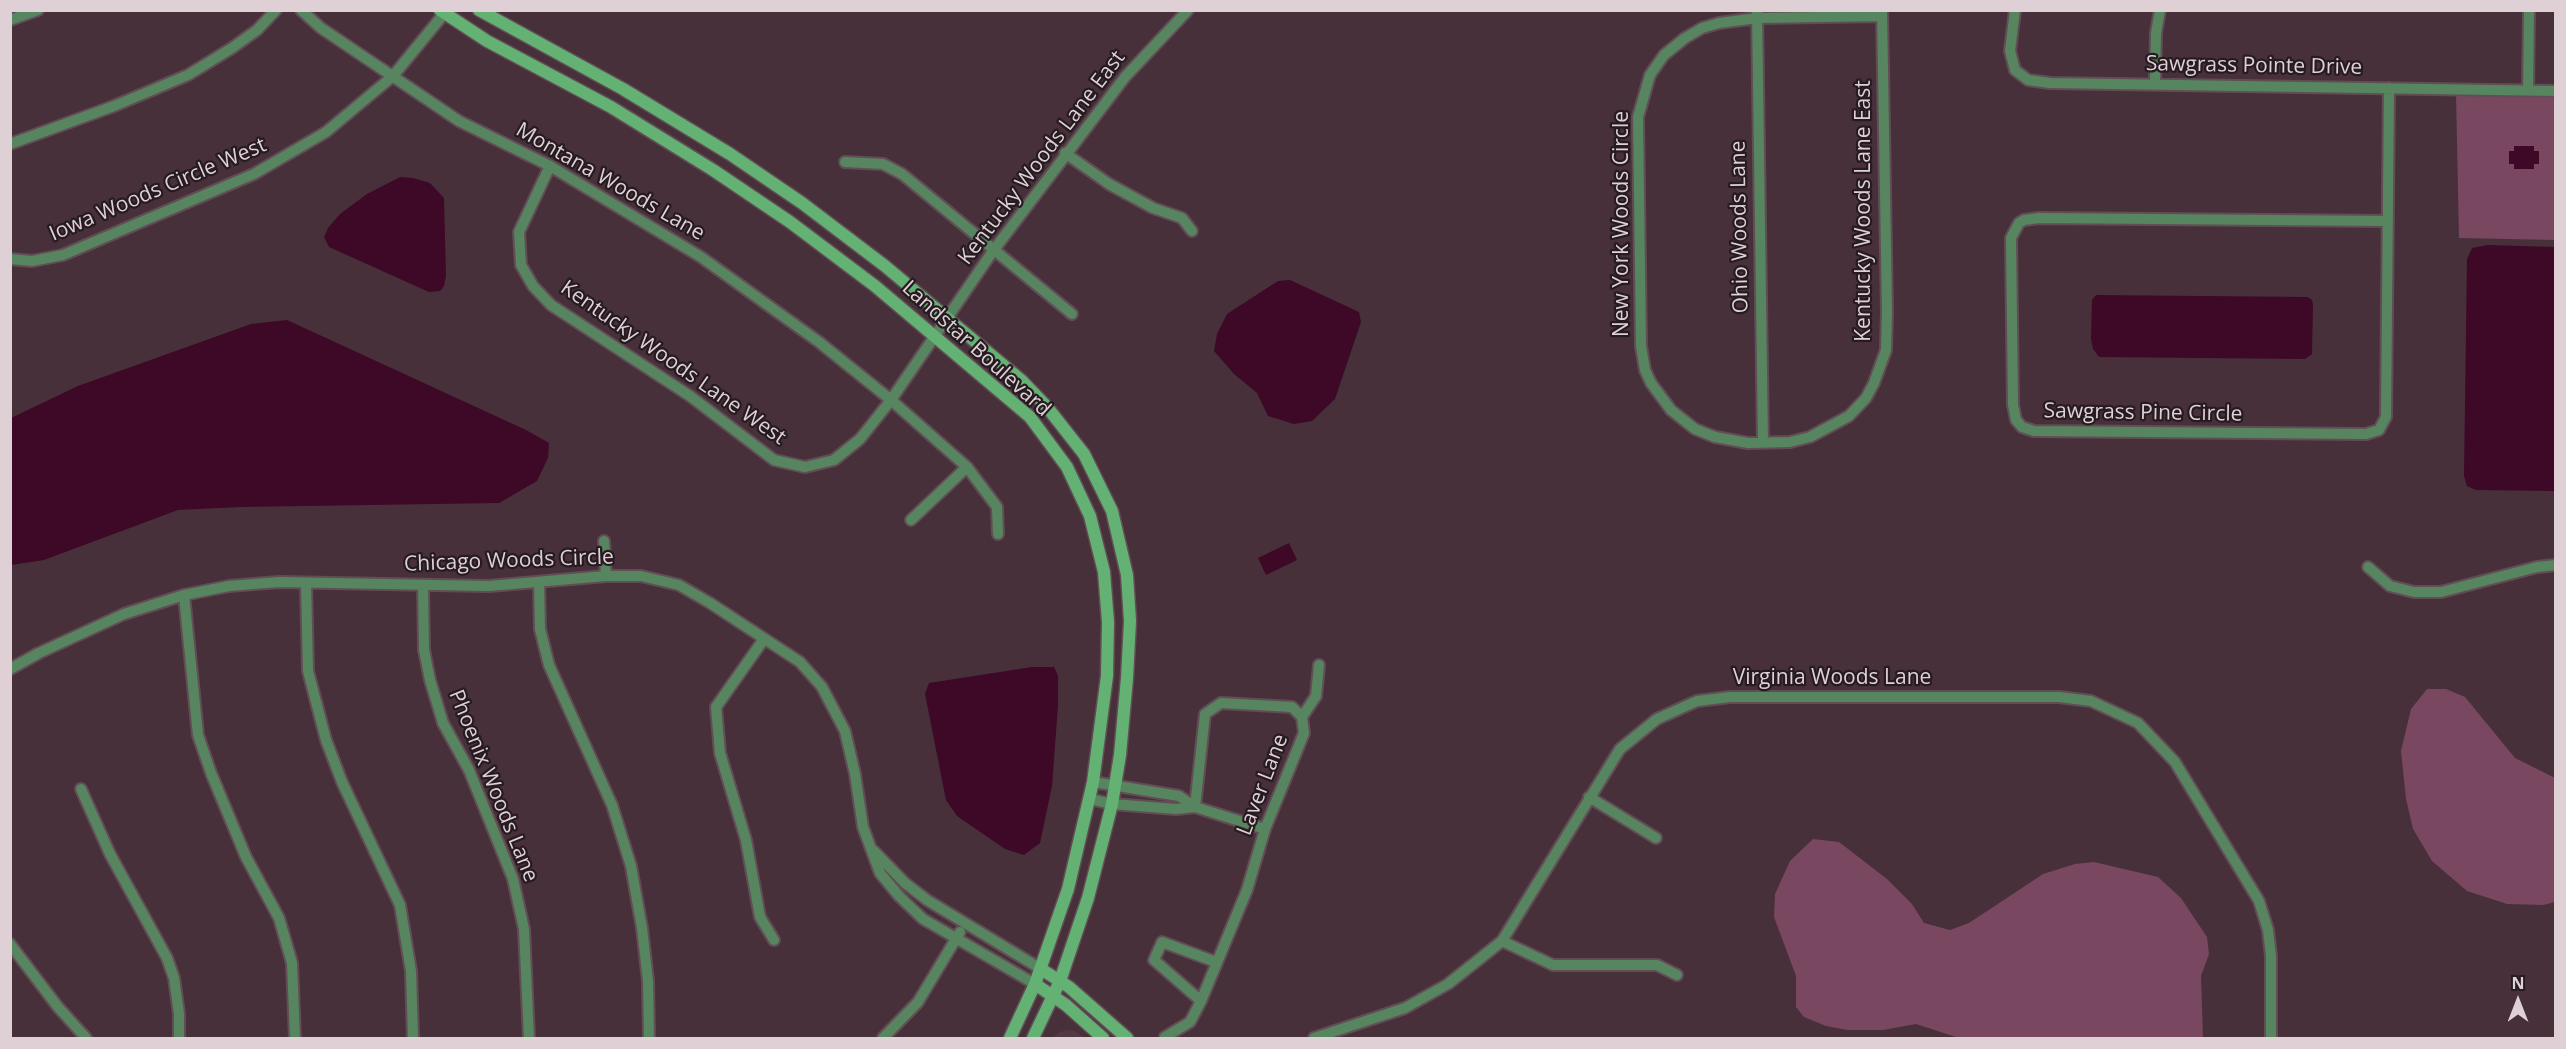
<!DOCTYPE html>
<style>
body{margin:0}
#map{position:relative;width:2566px;height:1049px;overflow:hidden;background:#47303a;font-family:"Open Sans",sans-serif}
canvas{display:block}
.frame{position:absolute;inset:0;border:12px solid #dfd0d6;pointer-events:none}
.north{position:absolute;left:2488px;top:971px;width:60px;height:60px;-webkit-text-stroke:4px #261b20;paint-order:stroke;rotate:0deg;font-size:16px;font-weight:700;line-height:24px;text-align:center;color:#dfd0d6}
.north::after{content:'';display:block;margin:auto;width:21px;height:27px;background:#dfd0d6;clip-path:polygon(50% 0,100% 100%,50% 72%,0 100%)}
</style>
<div id="map">
<canvas width="2566" height="1049"></canvas>
<div class="frame"></div>
<div class="north">N</div>
</div>
<script>
const g = document.querySelector('canvas').getContext('2d');
g.lineJoin = 'round';
function paint(path, color) { g.fillStyle = color; g.fill(path, 'evenodd'); }
const shape = rows => new Path2D(rows.map(r => 'M' + r).join(''));
function strokePath(path, color, width, dash) { g.strokeStyle = color; g.lineWidth = width; g.lineCap = dash ? 'butt' : 'round'; g.setLineDash(dash || []); g.stroke(path); }
function label(font, color, halo, rows, align = 'center') {
  g.font = font + ' "Open Sans",sans-serif'; g.lineWidth = 4.5; g.setLineDash([]); g.textBaseline = 'middle'; g.strokeStyle = halo; g.fillStyle = color; for (const [text, x, y, turn = 0] of rows) {
    g.save(); g.translate(x, y); g.rotate((+turn || 0) * Math.PI / 180); g.textAlign = isNaN(turn) ? turn : align; if (halo) g.strokeText(text, 0, 0); g.fillText(text, 0, 0); g.restore();
  }
}
const built = shape([
 [1067,1030,1074,1031,1085,1038,1052,1038,1060,1032]
]);
const green = shape([
 [2456,93,2555,94,2555,240,2459,238],
 [2427,689,2446,689,2465,697,2515,758,2555,778,2555,902,2543,905,2507,904,2467,891,2432,861,2413,829,2406,799,2401,751,2411,709],
 [1813,839,1839,842,1887,879,1912,904,1924,923,1950,930,1969,923,2043,874,2075,864,2094,862,2158,877,2181,898,2207,937,2209,954,2201,976,2203,1038,1959,1038,1916,1024,1883,1030,1848,1030,1826,1026,1804,1017,1796,1007,1796,976,1774,917,1775,894,1790,861]
]);
const water = shape([
 [2514,146,2534,146,2534,151,2539,151,2539,164,2534,164,2534,169,2514,169,2514,164,2509,164,2509,151,2514,151],
 [400,177,413,178,430,183,444,198,446,276,444,286,440,291,429,292,329,247,324,237,328,228,340,214,367,194],
 [2488,245,2555,247,2555,491,2476,490,2467,486,2464,476,2467,259,2472,248],
 [1290,280,1359,312,1361,322,1335,399,1312,421,1294,424,1268,416,1257,393,1234,374,1214,351,1217,334,1227,314,1278,281],
 [2096,295,2308,297,2312,300,2313,305,2312,354,2305,359,2099,357,2093,349,2091,339,2092,300],
 [287,320,526,430,549,443,548,458,537,481,499,503,240,507,178,510,44,560,11,565,11,418,78,386,251,324],
 [1289,543,1297,560,1266,575,1258,558],
 [1032,667,1054,667,1058,676,1058,705,1052,786,1040,843,1024,855,1005,849,957,816,946,800,925,694,929,683]
]);
const street = shape([
 [301,10,321,28,459,121,550,166,701,257,819,342,891,400,967,467,997,507,998,534],
 [1757,10,1763,443],
 [1882,10,1887,312,1886,350,1874,383,1866,398,1849,416,1810,437,1790,442,1748,443,1715,437,1695,429,1671,410,1651,383,1645,370,1641,346,1638,117,1650,75,1664,55,1685,38,1702,28,1719,23,1757,18,1882,16],
 [2015,10,2010,51,2015,70,2028,80,2050,83,2556,91],
 [10,20,38,10],
 [2155,84,2156,33,2160,10],
 [2528,90,2529,10],
 [10,144,114,106,188,75,232,48,257,30,276,10],
 [1065,153,1109,184,1153,208,1182,218,1192,231],
 [845,162,883,164,902,174,1072,314],
 [550,166,519,232,521,265,533,286,551,305,690,396,774,460,805,467,834,460,860,439,891,400,993,251,1125,77,1188,10],
 [2388,221,2039,218,2024,220,2019,223,2011,238,2013,405,2016,420,2022,427,2034,431,2366,434,2379,430,2386,417,2389,88],
 [10,259,32,261,63,255,254,174,326,132,393,76,447,10],
 [911,520,967,467],
 [604,541,606,576],
 [2368,567,2390,586,2414,592,2441,592,2537,567,2556,565],
 [539,582,540,629,549,665,612,805,631,866,642,928,648,981,649,1038],
 [306,583,308,671,326,740,342,782,400,905,411,971,413,1038],
 [423,585,424,650,430,680,443,723,469,770,513,879,524,929,529,1038],
 [184,595,198,735,211,773,246,857,279,918,292,963,295,1038],
 [764,639,716,707,720,753,746,840,760,917,774,940],
 [10,669,39,653,124,614,184,595,229,586,279,582,489,586,606,576,641,576,679,585,710,603,800,662,822,687,845,731,855,774,863,827,870,846,880,873,899,896,923,919,1035,984],
 [1302,717,1316,696,1319,665],
 [1093,782,1179,796,1195,807,1265,829],
 [81,789,110,854,167,958,174,978,179,1014,179,1038],
 [1589,797,1656,838],
 [1090,799,1112,804,1176,809,1195,807],
 [874,851,905,883,927,900,1041,969],
 [1502,941,1553,965,1657,965,1677,975],
 [10,944,58,1007,86,1038],
 [1201,1001,1154,960,1162,942,1216,962],
 [1165,1037,1190,1022,1201,1001,1247,890,1265,829,1304,733,1302,717,1292,707,1221,703,1205,714,1195,807],
 [883,1038,918,1002,960,932],
 [1314,1038,1405,1008,1448,984,1502,941,1620,749,1657,719,1697,701,1730,697,2059,697,2091,701,2138,723,2175,762,2259,901,2268,930,2271,956,2271,1038]
]);
const secondary = shape([
 [440,10,487,41,611,107,713,170,790,222,875,286,1030,417,1067,467,1090,516,1104,572,1108,622,1107,676,1093,782,1068,889,1035,984,1010,1038],
 [479,10,623,89,730,154,802,203,885,266,1021,380,1047,407,1084,454,1112,511,1127,575,1130,621,1127,678,1120,755,1112,804,1088,898,1060,981,1033,1038],
 [1041,969,1069,987,1127,1038],
 [1035,984,1066,1005,1103,1038]
]);
const streetNames = [
 ["Sawgrass Pointe Drive",2254,66,1],
 ["Kentucky Woods Lane East",1042,158,-53],
 ["Montana Woods Lane",610,182,30],
 ["Iowa Woods Circle West",158,190,-23],
 ["Kentucky Woods Lane East",1864,211,-90],
 ["New York Woods Circle",1622,224,-90],
 ["Ohio Woods Lane",1740,227,-91],
 ["Landstar Boulevard",976,349,42],
 ["Kentucky Woods Lane West",673,363,35],
 ["Sawgrass Pine Circle",2143,413,1],
 ["Chicago Woods Circle",509,561,-2],
 ["Virginia Woods Lane",1832,678],
 ["Laver Lane",1263,785,-69],
 ["Phoenix Woods Lane",493,786,68]
];
paint(built, '#543745');
paint(green, '#794760');
paint(water, '#3e0827');
strokePath(street, '#624d56', 14);
strokePath(secondary, '#624d56', 15);
strokePath(street, '#57855f', 10);
strokePath(secondary, '#64b174', 12);
label('21px', '#dfd0d6', '#261b20', streetNames);
</script>
